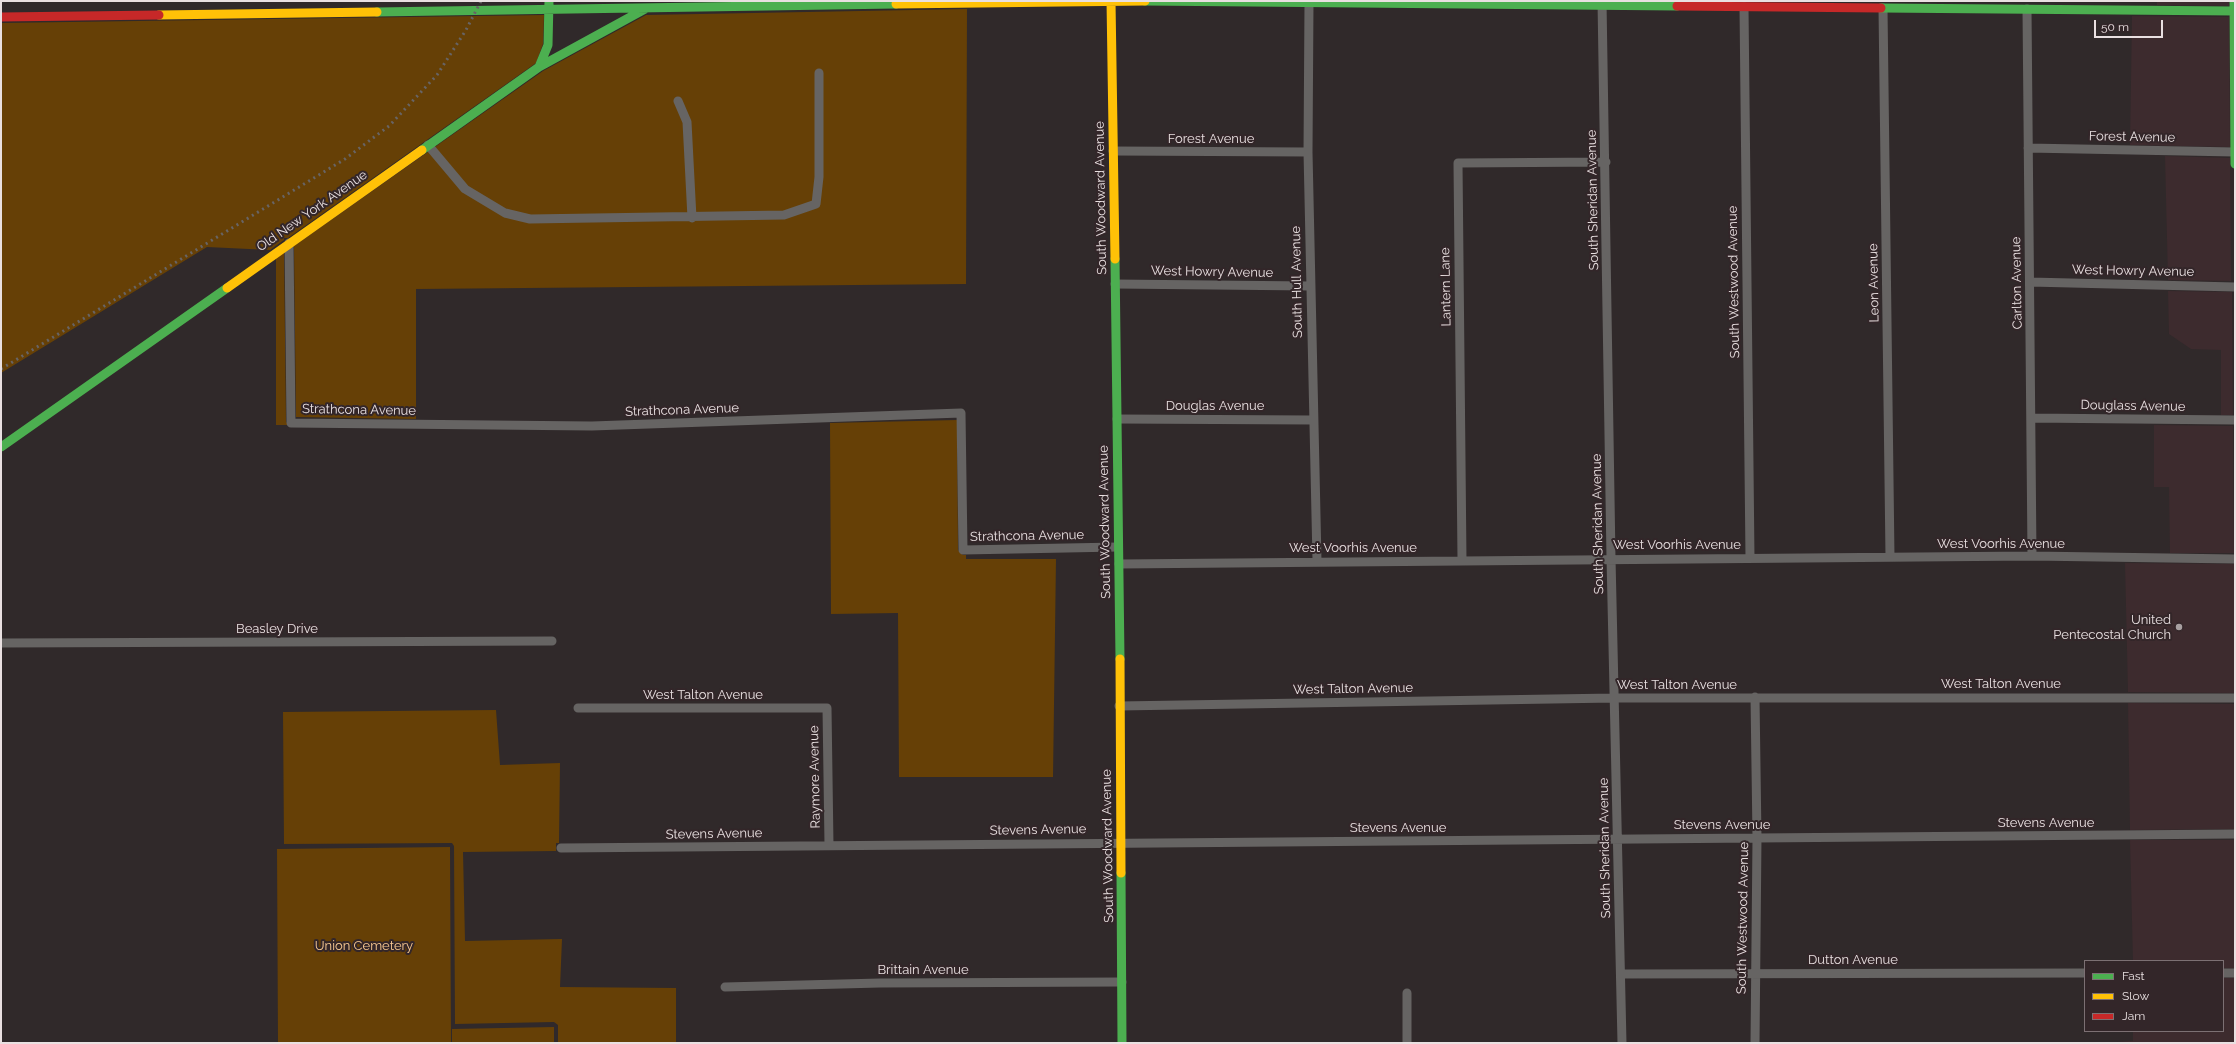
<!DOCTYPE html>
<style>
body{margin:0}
#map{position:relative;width:2236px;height:1044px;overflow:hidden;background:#30292a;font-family:Raleway,sans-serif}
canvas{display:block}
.frame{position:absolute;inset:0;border:2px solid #e9e0e1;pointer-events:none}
.legend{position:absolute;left:2084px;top:960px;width:140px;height:72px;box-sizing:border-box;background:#332629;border:1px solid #7c7073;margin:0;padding:5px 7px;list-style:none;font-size:12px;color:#e9e0e1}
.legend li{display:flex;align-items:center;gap:8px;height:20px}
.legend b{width:20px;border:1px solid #7c7073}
.scale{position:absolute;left:2094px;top:20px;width:69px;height:18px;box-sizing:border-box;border:2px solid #e9e0e1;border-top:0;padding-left:5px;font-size:12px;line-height:14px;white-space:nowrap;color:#e9e0e1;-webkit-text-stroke:3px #332629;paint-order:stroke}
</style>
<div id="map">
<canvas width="2236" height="1044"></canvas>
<div class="frame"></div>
<ul class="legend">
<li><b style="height:5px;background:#4caf50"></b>Fast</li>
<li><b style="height:5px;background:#ffc107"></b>Slow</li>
<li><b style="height:5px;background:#c62828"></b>Jam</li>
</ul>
<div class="scale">50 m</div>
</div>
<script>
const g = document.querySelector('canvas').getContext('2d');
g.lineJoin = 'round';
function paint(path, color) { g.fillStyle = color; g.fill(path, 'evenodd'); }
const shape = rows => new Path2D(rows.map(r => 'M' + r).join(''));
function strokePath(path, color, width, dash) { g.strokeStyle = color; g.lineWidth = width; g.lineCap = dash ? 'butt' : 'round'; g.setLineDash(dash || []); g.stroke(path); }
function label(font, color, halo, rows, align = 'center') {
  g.font = font + ' Raleway,sans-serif'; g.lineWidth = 4; g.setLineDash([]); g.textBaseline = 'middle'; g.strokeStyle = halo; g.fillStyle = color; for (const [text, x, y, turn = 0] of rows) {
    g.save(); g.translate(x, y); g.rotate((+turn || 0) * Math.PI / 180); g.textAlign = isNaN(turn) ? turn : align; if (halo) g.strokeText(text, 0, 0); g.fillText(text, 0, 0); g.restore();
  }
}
const built = shape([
 [2157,1,2229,1,2229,6,2157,5],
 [2132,16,2229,17,2230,147,2130,145],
 [2165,156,2230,158,2231,281,2168,280],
 [2168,291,2232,292,2233,415,2221,415,2221,350,2191,349,2169,334],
 [2154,425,2233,426,2234,553,2170,553,2169,487,2154,487],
 [2125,563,2234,564,2234,693,2128,692],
 [2128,703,2235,704,2235,829,2130,830],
 [2130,840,2235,840,2235,968,2223,968,2223,961,2133,961],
 [2223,978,2235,978,2235,1043,2102,1043,2133,1041,2133,1031,2223,1031]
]);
const green = shape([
 [967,9,966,284,416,289,416,419,296,417,294,246,543,71,646,15],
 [544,15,543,44,536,63,288,238,284,238,284,240,270,250,207,247,1,373,1,23],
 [284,253,286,422,289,425,276,425,276,258],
 [957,420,958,550,963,555,966,555,966,559,1056,559,1053,777,899,777,898,613,831,614,830,423],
 [496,710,500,765,560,763,559,843,556,843,556,851,463,852,465,941,562,939,560,987,676,988,676,1043,558,1043,558,1025,554,1022,455,1024,454,846,452,843,284,844,283,712],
 [450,847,451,1043,278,1043,277,849],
 [554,1027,554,1043,452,1043,452,1029]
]);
const street = shape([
 [1602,1,1611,558,1622,1043],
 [1309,3,1308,152,1317,561],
 [1744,7,1750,558],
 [1883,8,1890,557],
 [2027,9,2032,556],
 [678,101,687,122,692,218],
 [428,145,465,189,505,213,530,219,784,215,816,204,819,177,819,73],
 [2028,148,2235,152],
 [1113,151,1308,152],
 [289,243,291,423,592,426,961,413,963,550,1118,547],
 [2030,282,2235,287],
 [1115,284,1310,286],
 [2031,418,2235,420],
 [1117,419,1313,420],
 [1462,560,1458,163,1606,162],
 [1119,564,2032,556,2235,559],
 [1,643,552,641],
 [1119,706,1614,698,2235,698],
 [578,708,827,708,829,845],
 [561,848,2235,834],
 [2223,973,2235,973],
 [1621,974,2085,973],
 [725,987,880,983,1122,982],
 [1407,1043,1407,993],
 [1755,1043,1757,838,1755,697]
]);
const fast = shape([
 [1145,1,1677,6],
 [2234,1,2235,164],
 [1881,8,2235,11],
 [377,12,896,4],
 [539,67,548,45,549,1],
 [422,150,539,67,645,9],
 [1115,259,1120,659],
 [1,447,227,288],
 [1121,873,1122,1043]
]);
const slow = shape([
 [1111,1,1115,259],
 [896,4,1145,1],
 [159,15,377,12],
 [227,288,422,150],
 [1120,659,1121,873]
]);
const jam = shape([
 [1677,6,1881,8],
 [1,17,159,15]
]);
const rail = shape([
 [1,369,345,159,389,126,437,75,466,30,481,1]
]);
const markers = [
 [2179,627,4,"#a8a0a1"]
];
const streetNames = [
 ["Forest Avenue",2132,137,1],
 ["Forest Avenue",1211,139],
 ["South Woodward Avenue",1101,198,-91],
 ["South Sheridan Avenue",1593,200,-91],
 ["Old New York Avenue",312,211,-35],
 ["West Howry Avenue",2133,271,1],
 ["West Howry Avenue",1212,272,1],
 ["South Hull Avenue",1297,282,-91],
 ["South Westwood Avenue",1734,282,-91],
 ["Leon Avenue",1874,283,-91],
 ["Carlton Avenue",2017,283,-91],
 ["Lantern Lane",1446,287,-91],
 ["Douglas Avenue",1215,406],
 ["Douglass Avenue",2133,406,1],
 ["Strathcona Avenue",359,410,1],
 ["Strathcona Avenue",682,410,-2],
 ["South Woodward Avenue",1105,522,-91],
 ["South Sheridan Avenue",1598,524,-91],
 ["Strathcona Avenue",1027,536,-1],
 ["West Voorhis Avenue",2001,544],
 ["West Voorhis Avenue",1677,545],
 ["West Voorhis Avenue",1353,548],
 ["Beasley Drive",277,629],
 ["West Talton Avenue",2001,684],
 ["West Talton Avenue",1677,685],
 ["West Talton Avenue",1353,689,-1],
 ["West Talton Avenue",703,695],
 ["Raymore Avenue",815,777,-91],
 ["Stevens Avenue",2046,823],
 ["Stevens Avenue",1722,825],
 ["Stevens Avenue",1398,828],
 ["Stevens Avenue",1038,830,-1],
 ["Stevens Avenue",714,834,-1],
 ["South Woodward Avenue",1108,846,-91],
 ["South Sheridan Avenue",1605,848,-91],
 ["South Westwood Avenue",1743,918,-89],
 ["Dutton Avenue",1853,960],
 ["Brittain Avenue",923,970]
];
const poiNames = [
 ["United",2171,620],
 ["Pentecostal Church",2171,635]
];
const parkNames = [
 ["Union Cemetery",364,946]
];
paint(built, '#3d2b2e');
paint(green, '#664006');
strokePath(street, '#666463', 9);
strokePath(fast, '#4caf50', 9);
strokePath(slow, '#ffc107', 9);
strokePath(jam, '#c62828', 9);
strokePath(rail, '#686465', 3, [2, 4]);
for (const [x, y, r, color] of markers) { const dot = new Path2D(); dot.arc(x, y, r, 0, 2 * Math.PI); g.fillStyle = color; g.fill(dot); strokePath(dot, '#332629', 1.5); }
label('13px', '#e9e0e1', '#332629', streetNames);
label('13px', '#e9e0e1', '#332629', poiNames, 'right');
label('13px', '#faca92', '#332629', parkNames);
</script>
